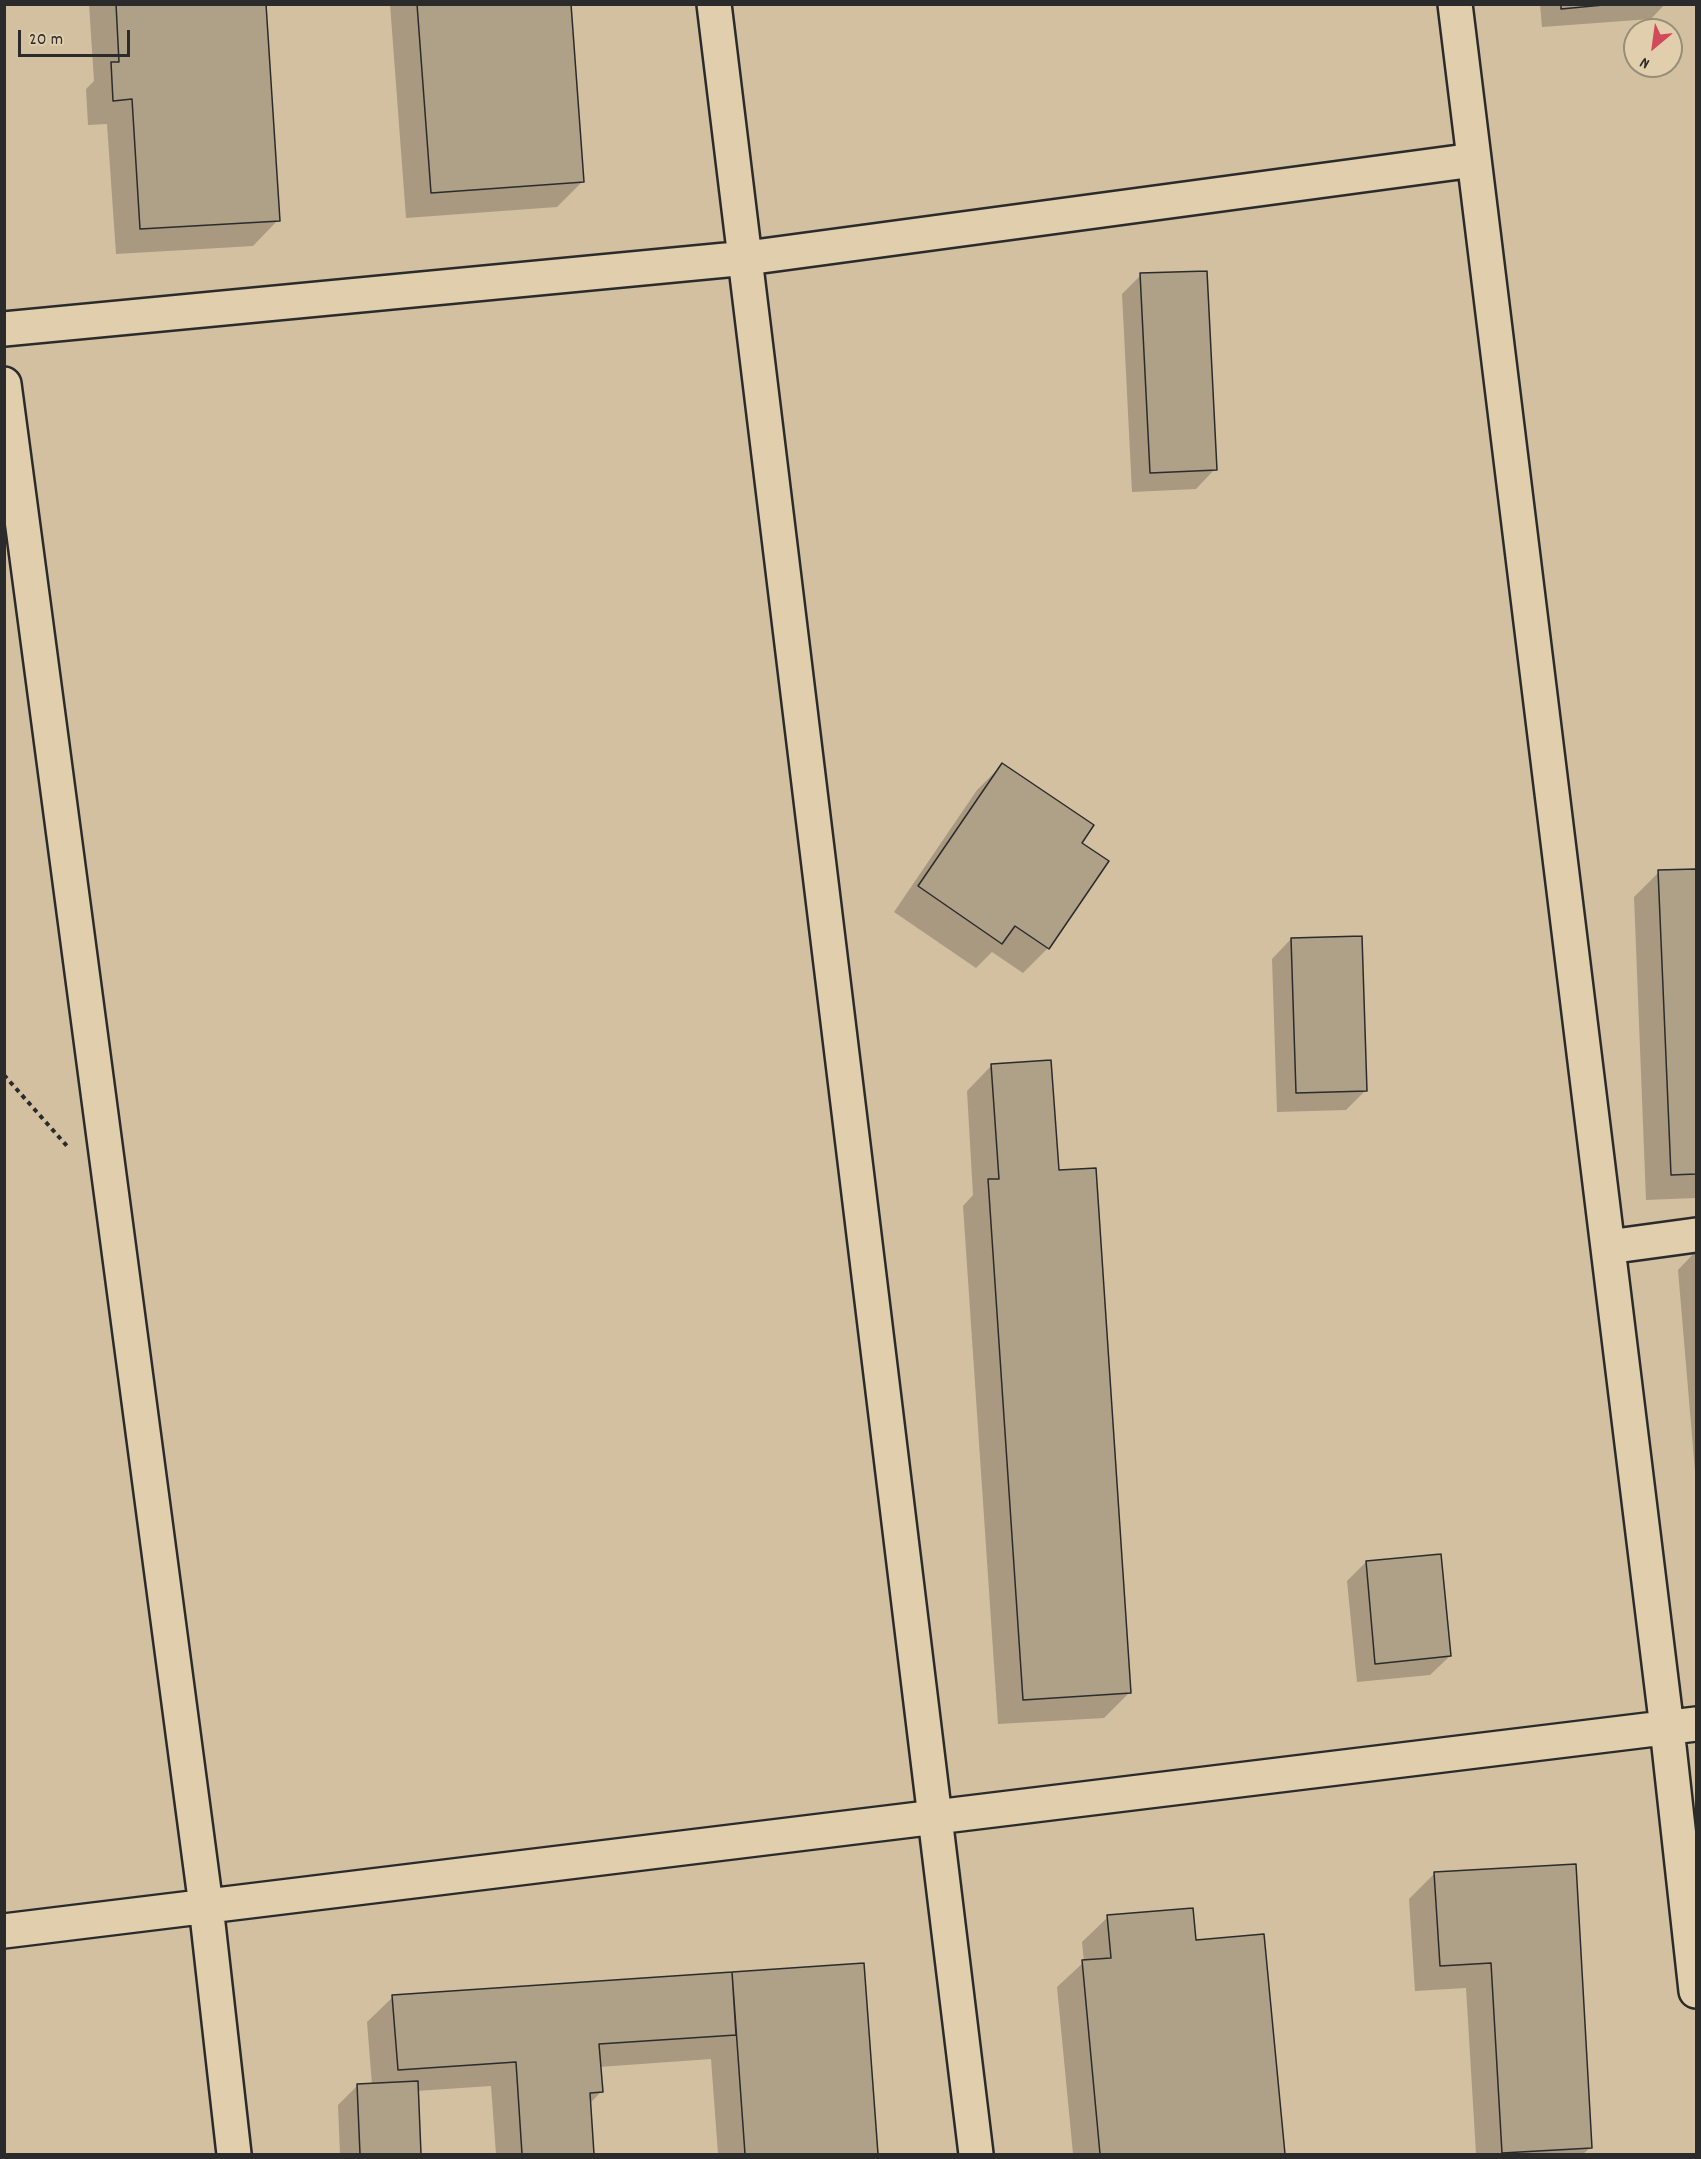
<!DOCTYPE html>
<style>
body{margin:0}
#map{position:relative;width:1701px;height:2159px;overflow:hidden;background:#e1ceac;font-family:Dekko,sans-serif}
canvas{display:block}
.frame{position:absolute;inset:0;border:6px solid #2b2b2b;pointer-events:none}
.north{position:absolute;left:1623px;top:18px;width:60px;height:60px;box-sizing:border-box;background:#e1ceac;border:2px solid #988d78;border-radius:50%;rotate:209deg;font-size:16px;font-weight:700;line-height:24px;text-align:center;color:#2b2b2b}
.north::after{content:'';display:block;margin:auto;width:21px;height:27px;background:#d1495b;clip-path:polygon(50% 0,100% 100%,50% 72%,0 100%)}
.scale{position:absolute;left:18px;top:30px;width:112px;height:27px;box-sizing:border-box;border:3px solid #2b2b2b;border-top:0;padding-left:8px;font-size:18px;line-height:21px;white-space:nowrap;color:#2b2b2b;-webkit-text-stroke:4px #e1ceac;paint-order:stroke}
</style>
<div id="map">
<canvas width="1701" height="2159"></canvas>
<div class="frame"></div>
<div class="north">N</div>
<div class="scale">20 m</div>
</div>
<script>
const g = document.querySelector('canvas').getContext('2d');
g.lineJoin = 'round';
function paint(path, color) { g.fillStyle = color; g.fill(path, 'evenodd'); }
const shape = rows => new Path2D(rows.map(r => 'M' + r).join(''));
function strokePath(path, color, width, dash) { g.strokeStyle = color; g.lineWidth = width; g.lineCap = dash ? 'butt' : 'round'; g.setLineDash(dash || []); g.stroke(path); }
const built = shape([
 [5,5,1696,5,1696,2154,5,2154],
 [1635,30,1671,30,1671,66,1635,66]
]);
const shadow = shape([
 [89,4,265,4,278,220,253,246,116,254,107,124,88,125,86,89,94,81],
 [390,4,569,4,582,182,557,207,406,218],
 [1540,4,1665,4,1651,19,1542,27],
 [1141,275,1215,469,1196,489,1132,492,1122,294],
 [1002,765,1080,843,1048,948,1023,973,992,952,976,968,894,912,977,790],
 [1696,870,1696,1198,1646,1200,1634,897,1659,872],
 [1291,939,1365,1091,1346,1110,1277,1112,1272,959],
 [992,1065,1057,1172,1130,1692,1104,1718,998,1724,963,1206,973,1195,967,1091],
 [1696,1251,1696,1483,1678,1270],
 [1366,1562,1450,1656,1430,1675,1357,1682,1347,1581],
 [1574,1865,1591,2147,1583,2154,1476,2154,1466,1988,1415,1991,1409,1899,1435,1873],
 [1108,1917,1195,1942,1263,1936,1283,2154,1073,2154,1057,1987,1084,1962,1082,1942],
 [863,1965,876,2154,718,2154,711,2059,599,2067,601,2092,589,2104,593,2154,496,2154,491,2086,416,2091,419,2154,340,2154,338,2105,357,2086,372,2085,367,2022,393,1997]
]);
const building = shape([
 [116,4,266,4,280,221,140,229,132,99,113,101,111,62,119,62,116,4],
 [417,4,571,4,584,182,431,193,417,4],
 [1561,4,1614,4,1561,9,1561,4],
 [1207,271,1217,470,1150,473,1140,273,1207,271],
 [1002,763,1094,825,1082,843,1109,861,1049,949,1015,926,1002,944,918,886,1002,763],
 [1696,869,1696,1174,1671,1175,1658,870,1696,869],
 [1362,936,1367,1091,1296,1093,1291,938,1362,936],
 [1051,1060,1059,1170,1096,1168,1131,1693,1023,1700,988,1179,999,1179,991,1064,1051,1060],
 [1441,1554,1451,1656,1375,1664,1366,1561,1441,1554],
 [1576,1864,1592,2148,1502,2153,1491,1963,1440,1966,1434,1872,1576,1864],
 [1193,1908,1196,1940,1264,1934,1285,2154,1100,2154,1082,1960,1111,1958,1107,1915,1193,1908],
 [864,1963,878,2154,745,2154,732,1972,864,1963],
 [732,1972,736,2035,599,2044,603,2092,590,2093,594,2154,522,2154,516,2062,398,2070,392,1995,732,1972],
 [418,2081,421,2154,360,2154,357,2084,418,2081]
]);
const path = shape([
 [4,1075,67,1146]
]);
const minor = shape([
 [714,4,976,2154],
 [1455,4,1667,1728,1696,1991],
 [4,329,747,258,1474,160],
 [4,384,206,1906,234,2154],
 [1608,1247,1696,1235],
 [4,1931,1696,1724]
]);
paint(built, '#d2c0a1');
paint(shadow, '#0003');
paint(building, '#afa088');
strokePath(building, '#2b2b2b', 1.5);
strokePath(minor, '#2b2b2b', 38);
strokePath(path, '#2b2b2b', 4, [4.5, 4.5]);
strokePath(minor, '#e1ceac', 33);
</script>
